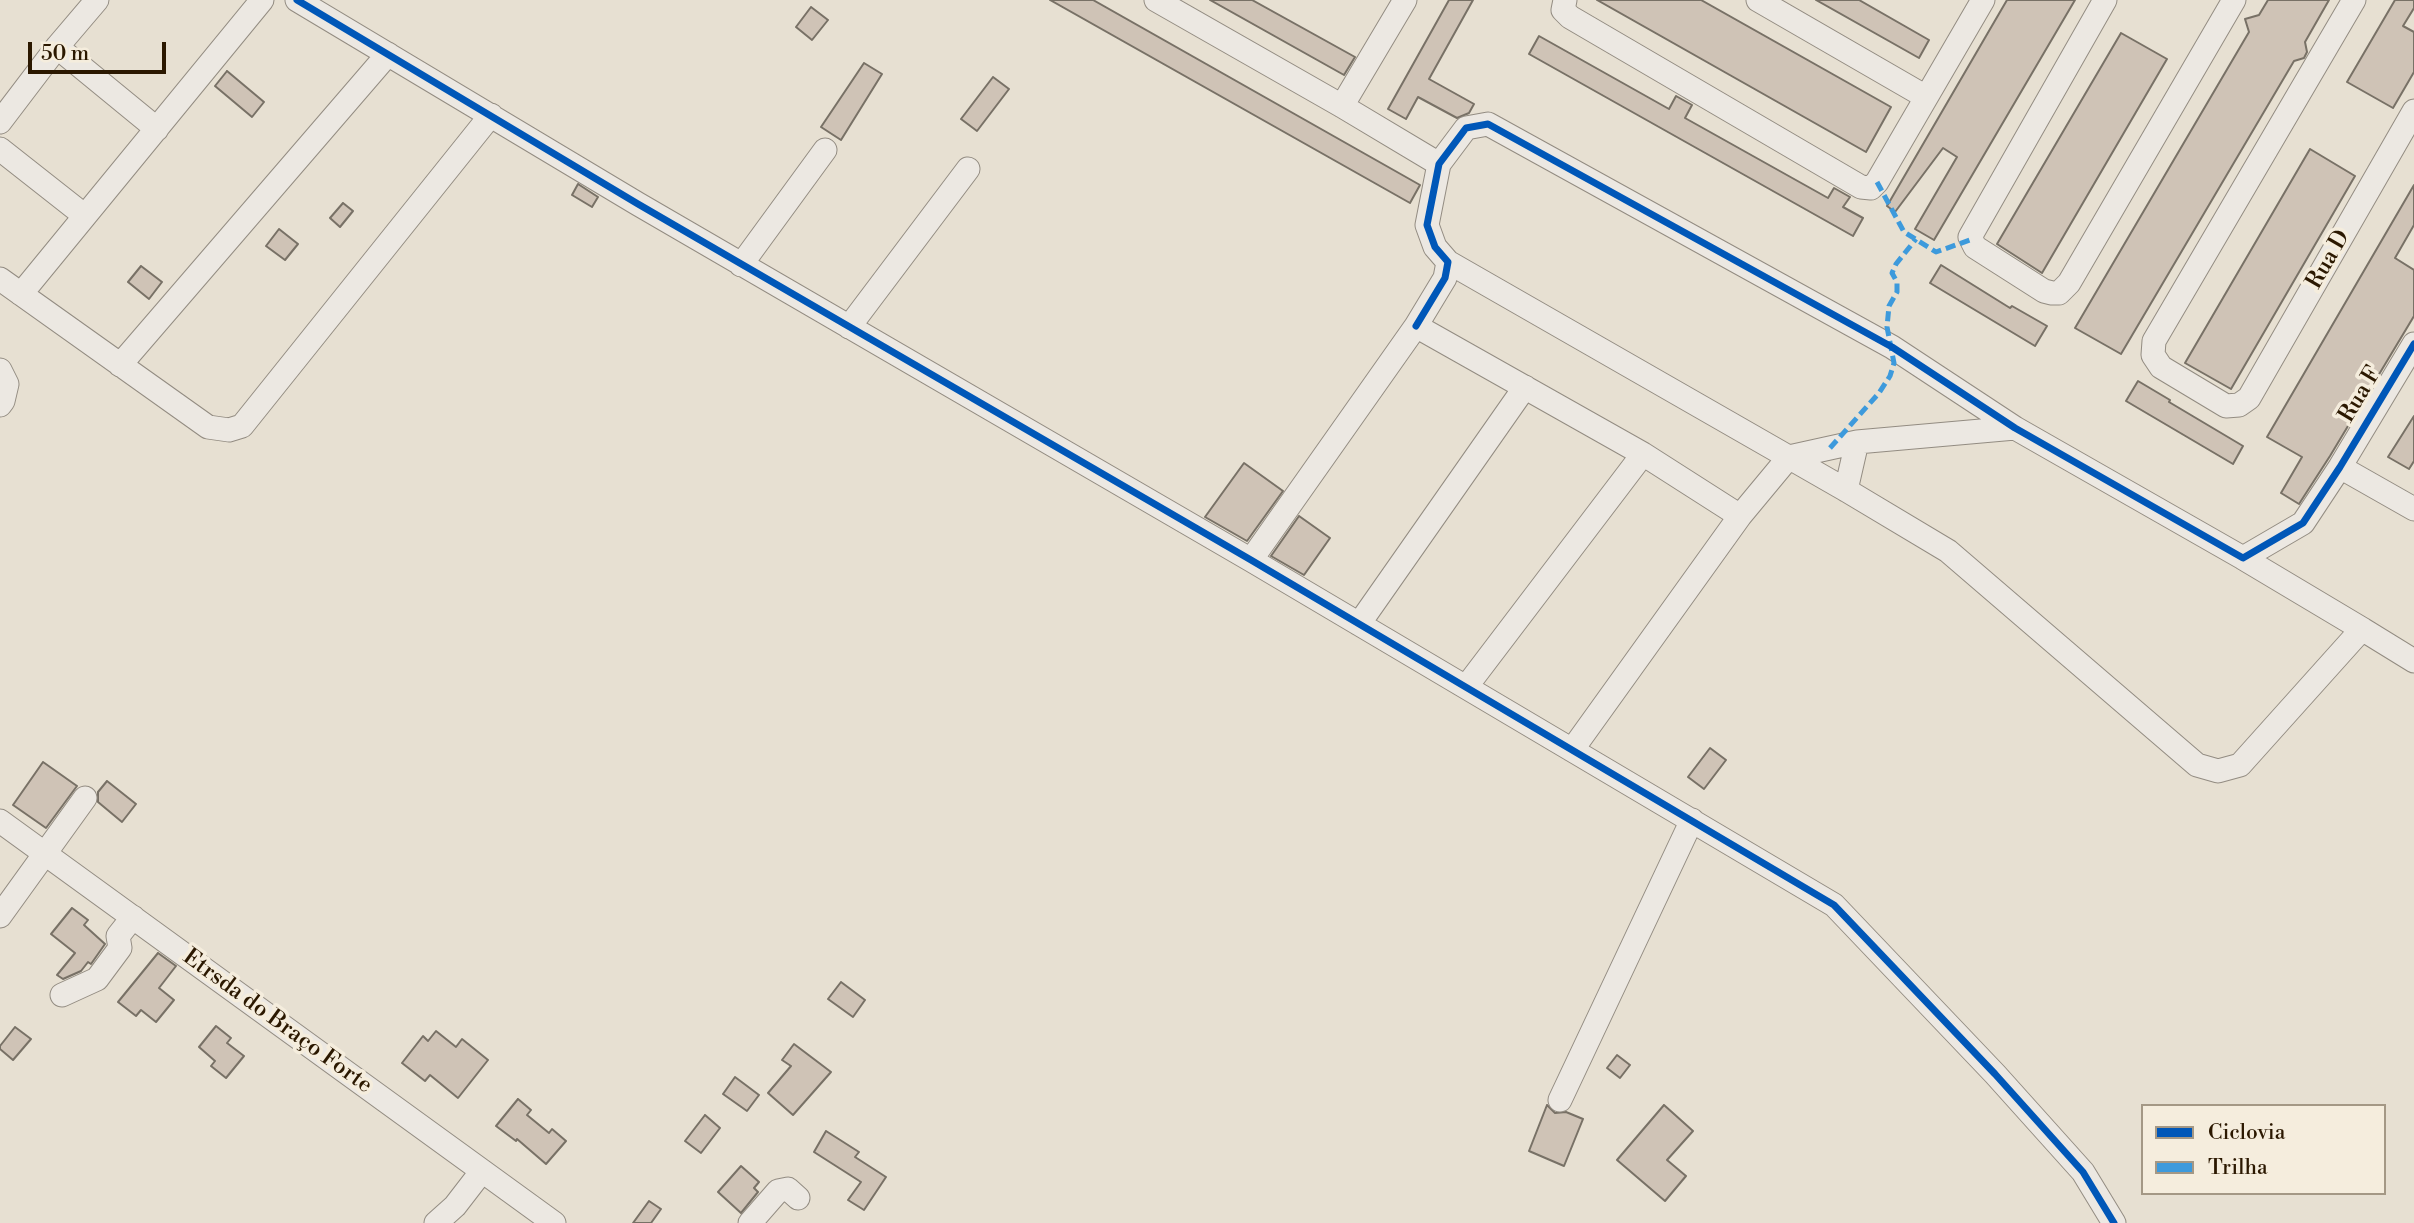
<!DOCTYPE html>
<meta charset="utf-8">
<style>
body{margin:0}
#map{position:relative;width:2414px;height:1223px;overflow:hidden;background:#e7e0d2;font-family:"Libre Bodoni",serif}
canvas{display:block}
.legend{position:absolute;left:2141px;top:1104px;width:245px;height:91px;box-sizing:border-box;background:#f5eddd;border:2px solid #a49885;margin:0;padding:9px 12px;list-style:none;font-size:21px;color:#2b1800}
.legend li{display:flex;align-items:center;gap:14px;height:35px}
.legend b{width:35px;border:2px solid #a49885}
.scale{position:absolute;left:28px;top:42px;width:138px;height:32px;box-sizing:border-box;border:4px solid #2b1800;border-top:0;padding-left:9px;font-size:21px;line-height:24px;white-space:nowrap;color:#2b1800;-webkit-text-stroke:5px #f5eddd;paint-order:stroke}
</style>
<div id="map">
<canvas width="2414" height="1223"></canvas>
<ul class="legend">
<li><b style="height:9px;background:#0057b8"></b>Ciclovia</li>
<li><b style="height:9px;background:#3d9adc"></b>Trilha</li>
</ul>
<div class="scale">50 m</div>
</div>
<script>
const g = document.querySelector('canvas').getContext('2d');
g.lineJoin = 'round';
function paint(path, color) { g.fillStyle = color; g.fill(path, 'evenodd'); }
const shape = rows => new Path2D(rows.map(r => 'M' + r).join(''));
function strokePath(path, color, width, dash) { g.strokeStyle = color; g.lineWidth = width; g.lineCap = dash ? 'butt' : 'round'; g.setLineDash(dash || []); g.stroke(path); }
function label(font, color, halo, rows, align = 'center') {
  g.font = font + ' "Libre Bodoni",serif'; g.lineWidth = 7; g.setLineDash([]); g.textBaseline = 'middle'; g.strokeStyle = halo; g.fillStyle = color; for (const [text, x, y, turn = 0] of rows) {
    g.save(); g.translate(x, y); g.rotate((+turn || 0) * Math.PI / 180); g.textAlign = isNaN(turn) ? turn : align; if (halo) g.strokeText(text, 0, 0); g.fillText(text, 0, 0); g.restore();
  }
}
const building = shape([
 [1050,0,1093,0,1420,185,1410,203,1050,0],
 [1210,0,1252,0,1355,57,1344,75,1210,0],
 [1449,0,1473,0,1429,79,1474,104,1469,113,1457,118,1418,97,1406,119,1388,109,1449,0],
 [1597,0,1701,0,1891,107,1866,152,1597,0],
 [1816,0,1859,0,1929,40,1919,58,1816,0],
 [2007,0,2075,0,1934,240,1915,229,1957,157,1943,148,1895,212,1887,206,2007,0],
 [2268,0,2329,0,2305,42,2307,52,2304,58,2294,61,2121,354,2075,328,2249,32,2245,19,2259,15,2268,0],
 [2395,0,2414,0,2414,8,2403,26,2414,32,2414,72,2393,108,2347,82,2395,0],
 [811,7,828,20,812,40,796,27,811,7],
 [2121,33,2167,59,2042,273,1997,244,2121,33],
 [1539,36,1669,109,1676,96,1692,105,1685,118,1828,198,1834,188,1850,197,1843,207,1863,218,1853,236,1529,54,1539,36],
 [864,63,882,74,841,140,821,127,864,63],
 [227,71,264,102,252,117,215,86,227,71],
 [993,77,1009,89,977,131,961,119,993,77],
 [2310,149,2355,176,2231,389,2185,363,2310,149],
 [578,184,598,197,592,207,572,195,578,184],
 [2414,185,2414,225,2395,258,2414,270,2414,316,2330,456,2299,504,2281,493,2302,457,2267,437,2414,185],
 [343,203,353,211,340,227,330,218,343,203],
 [279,229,298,244,285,260,266,246,279,229],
 [1941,265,2010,308,2012,306,2047,326,2035,346,1930,283,1941,265],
 [141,266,162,282,149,299,128,282,141,266],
 [2138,381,2170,400,2169,402,2243,446,2233,464,2126,401,2138,381],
 [2414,416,2414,461,2409,469,2388,457,2414,416],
 [1244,463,1283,491,1247,541,1205,517,1244,463],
 [1299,516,1330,538,1304,575,1271,556,1299,516],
 [1710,748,1726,760,1704,789,1688,777,1710,748],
 [43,762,77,786,46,828,13,805,43,762],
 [107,781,136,804,122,822,98,802,98,792,107,781],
 [72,908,88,920,84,925,105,944,91,964,88,962,81,971,63,979,57,975,75,953,51,934,72,908],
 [158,953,176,966,159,988,174,1000,156,1022,141,1010,136,1016,118,1002,158,953],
 [841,982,865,1000,853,1017,828,999,841,982],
 [216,1026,231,1038,227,1043,244,1056,226,1078,211,1066,215,1061,199,1047,216,1026],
 [15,1027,31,1039,13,1060,0,1049,0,1046,15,1027],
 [436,1031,456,1047,462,1039,488,1060,458,1098,430,1075,425,1081,402,1063,423,1036,428,1041,436,1031],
 [794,1044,831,1072,793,1115,768,1093,791,1066,782,1060,794,1044],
 [1617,1055,1630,1065,1620,1078,1607,1068,1617,1055],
 [735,1077,759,1095,747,1111,723,1094,735,1077],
 [518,1099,531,1110,527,1115,549,1133,552,1129,566,1141,546,1164,517,1139,516,1141,496,1126,518,1099],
 [1547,1105,1555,1113,1566,1112,1583,1119,1564,1166,1529,1151,1547,1105],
 [1664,1105,1693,1131,1667,1160,1686,1176,1665,1201,1617,1160,1664,1105],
 [705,1115,720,1128,701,1153,685,1141,705,1115],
 [826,1131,859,1152,855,1157,886,1177,864,1210,848,1200,861,1182,814,1152,826,1131],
 [741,1166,759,1182,754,1188,758,1192,741,1213,718,1192,741,1166],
 [649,1201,661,1209,651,1223,633,1223,649,1201]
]);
const minor = shape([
 [297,0,638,204,1251,560,1834,905,1995,1074,2083,1172,2114,1223],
 [1156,0,1342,106,1439,164],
 [1565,0,1563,10,1570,17,1861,187,1871,188,1877,182,1983,0],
 [1758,0,1926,97],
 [2105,0,1970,237,1975,247,2044,291,2052,293,2059,293,2069,283,2234,0],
 [2354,0,2154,341,2153,355,2161,367,2226,406,2239,405,2249,398,2414,111],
 [57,47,157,129],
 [1342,106,1405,0],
 [0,122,57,47,97,0],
 [0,149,85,216],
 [1448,262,1846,490,1948,551,2197,765,2218,771,2240,765,2362,629,2243,558],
 [741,265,825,150],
 [0,279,208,427,229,430,242,426,491,115],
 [21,294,262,0],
 [1416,326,1445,278,1448,262,1435,247,1427,225,1439,164,1466,128,1488,124,1892,347,2015,428,2243,558,2303,523,2340,467,2414,344],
 [849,327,968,169],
 [120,365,388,54],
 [0,370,7,384,3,401,0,405],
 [2340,467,2414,509],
 [1846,490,1857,442],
 [1740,516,1789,457,1857,442,2015,428],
 [1251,560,1416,326,1643,454,1740,516,1572,750],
 [1359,624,1525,387],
 [2362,629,2414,661],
 [1466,687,1643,454],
 [0,821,554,1223],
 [0,916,85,798],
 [62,995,97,979,120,948,118,936,133,917],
 [1560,1100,1692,820],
 [436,1223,455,1206,482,1171],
 [750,1223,778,1191,788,1189,798,1198]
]);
const quiet = shape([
 [1877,182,1904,232,1936,252,1970,240],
 [1830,448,1879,393,1890,376,1894,363,1887,327,1889,306,1897,292,1897,282,1892,273,1896,264,1916,239]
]);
const cycleway = shape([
 [297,0,638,204,1251,560,1834,905,1995,1074,2083,1172,2114,1223],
 [1416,326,1445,278,1448,262,1435,247,1427,225,1439,164,1466,128,1488,124,1892,347,2015,428,2243,558,2303,523,2340,467,2414,344]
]);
const streetNames = [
 ["Rua D",2329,260,-60],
 ["Rua F",2361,395,-59],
 ["Etrsda do Braço Forte",277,1022,36]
];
paint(building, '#cfc3b6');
strokePath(building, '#787166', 2);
strokePath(minor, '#938c82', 25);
strokePath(minor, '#ece8e2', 23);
strokePath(quiet, '#3d9adc', 5, [10, 5]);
strokePath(cycleway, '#0057b8', 7);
label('23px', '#2b1800', '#f5eddd', streetNames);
</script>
